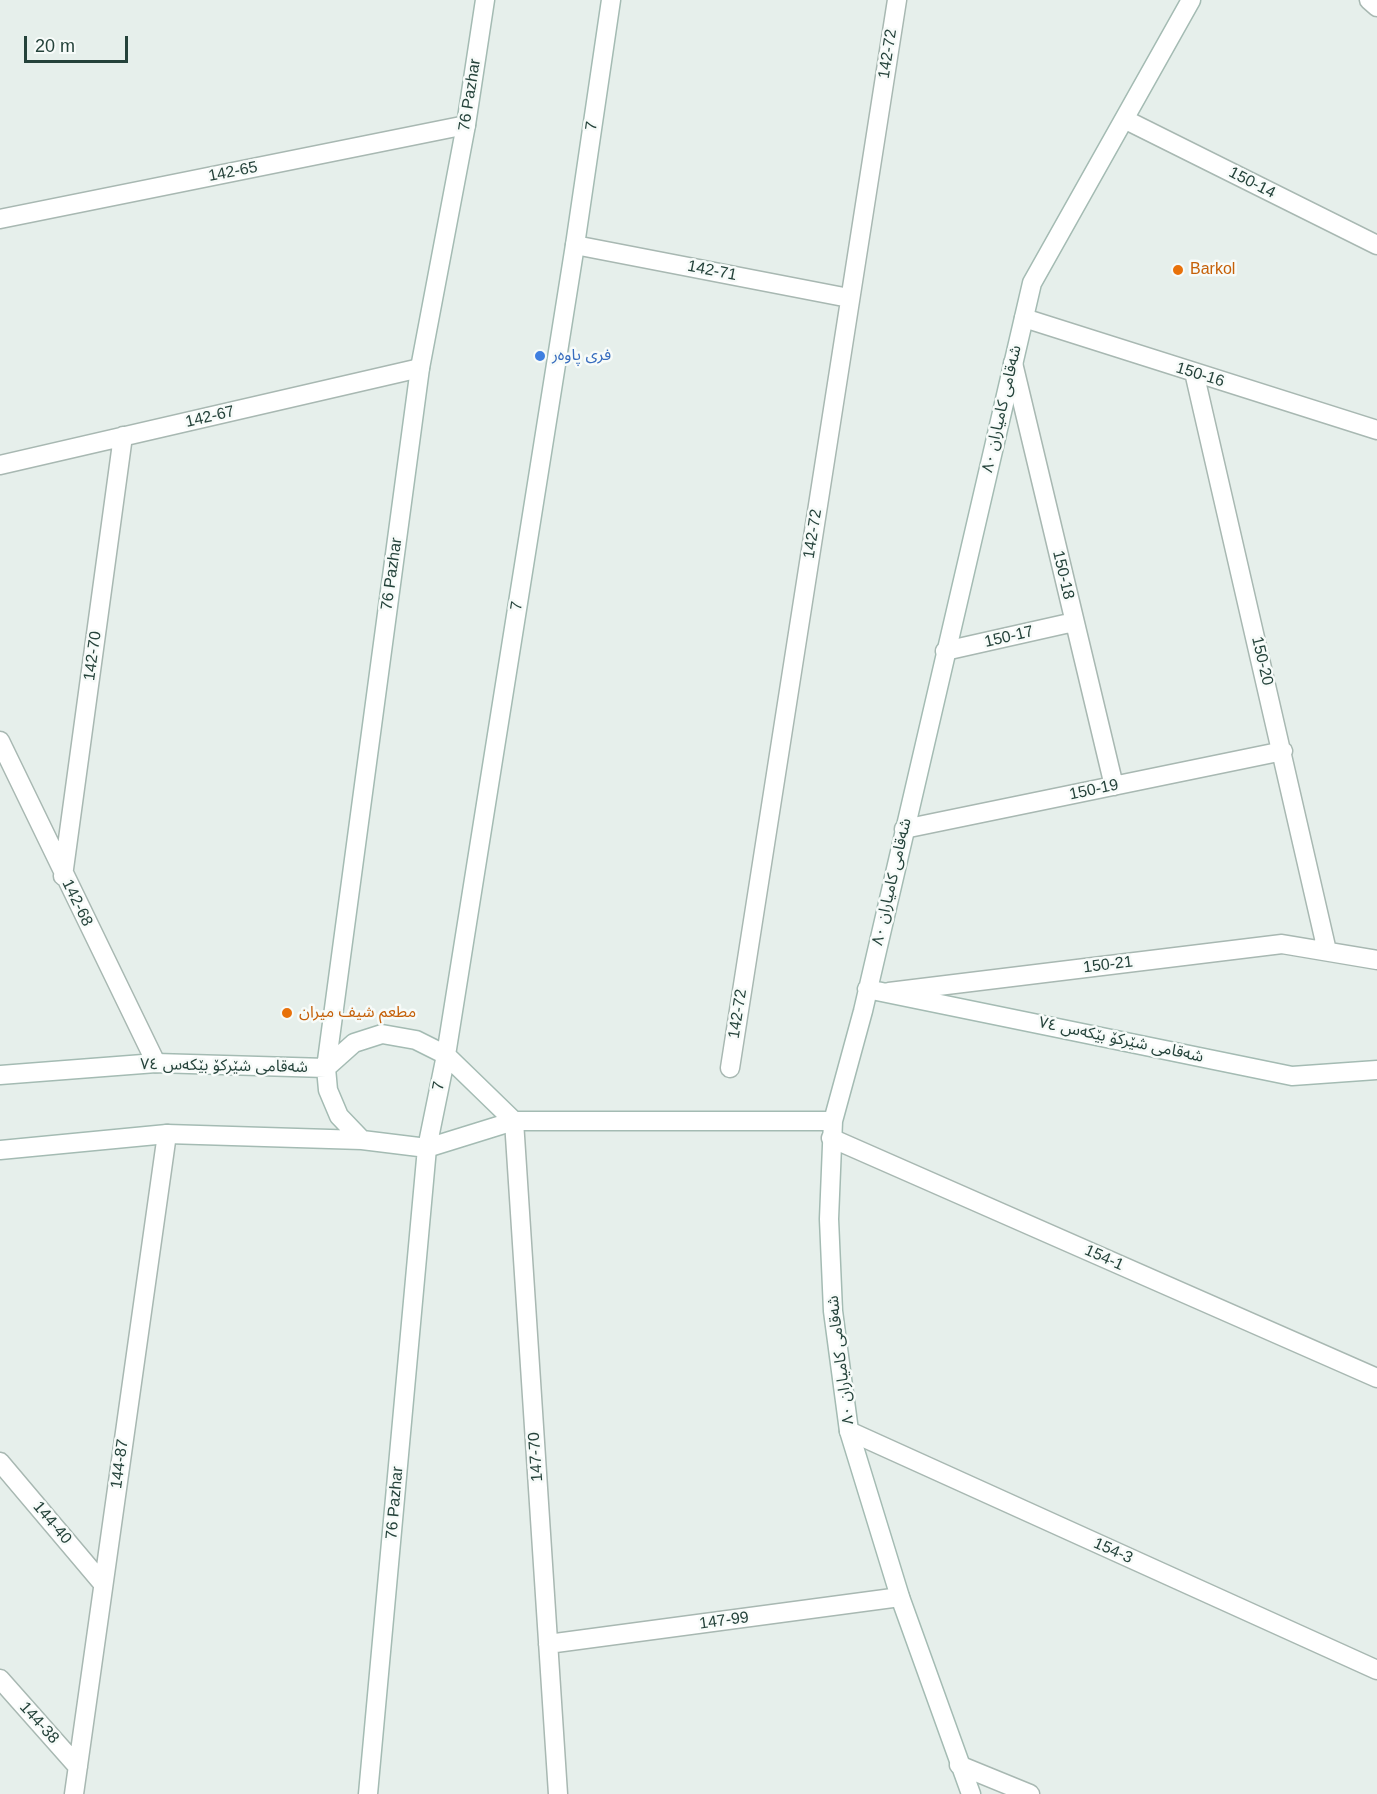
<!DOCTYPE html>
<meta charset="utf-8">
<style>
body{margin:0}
#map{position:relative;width:1377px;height:1794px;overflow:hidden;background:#e6efeb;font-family:Helvetica,sans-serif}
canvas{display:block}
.scale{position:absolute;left:24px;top:36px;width:104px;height:27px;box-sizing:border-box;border:3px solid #24423a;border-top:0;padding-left:8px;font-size:18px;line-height:21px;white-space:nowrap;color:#24423a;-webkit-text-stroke:4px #f7fbf9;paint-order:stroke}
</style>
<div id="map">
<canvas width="1377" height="1794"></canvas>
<div class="scale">20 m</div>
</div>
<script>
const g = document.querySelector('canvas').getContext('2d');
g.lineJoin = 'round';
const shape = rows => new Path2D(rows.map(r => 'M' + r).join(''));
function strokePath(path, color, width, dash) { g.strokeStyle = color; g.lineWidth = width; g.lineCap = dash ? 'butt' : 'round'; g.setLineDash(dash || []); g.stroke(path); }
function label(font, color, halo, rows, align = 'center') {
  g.font = font + ' Helvetica,"Noto Sans Arabic",sans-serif'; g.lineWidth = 5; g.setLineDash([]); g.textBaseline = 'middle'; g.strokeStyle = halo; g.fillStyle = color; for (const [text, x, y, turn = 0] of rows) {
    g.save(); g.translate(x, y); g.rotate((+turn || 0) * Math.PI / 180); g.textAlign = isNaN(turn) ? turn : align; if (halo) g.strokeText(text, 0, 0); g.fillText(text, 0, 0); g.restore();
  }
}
const street = shape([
 [1369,0,1377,7],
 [1126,120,1377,245],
 [0,219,466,125],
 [575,245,849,298],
 [1024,318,1377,430],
 [1013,363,1114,786],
 [1194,372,1327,951],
 [0,465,420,368],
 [945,651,1074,622],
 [0,741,156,1063],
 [904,829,1283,751],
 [63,876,123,436],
 [889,992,1282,944,1377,960],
 [730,1068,897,0],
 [514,1121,558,1794],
 [831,1138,1377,1378],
 [849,1431,1377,1670],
 [0,1462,103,1584],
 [548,1644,900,1597],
 [0,1679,78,1767],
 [959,1765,1030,1794],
 [74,1794,167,1134]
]);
const secondary = shape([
 [867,989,1292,1076,1377,1070],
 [0,1075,156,1063,326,1068,354,1043,382,1034,416,1040,446,1055,514,1121],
 [362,1140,339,1116,328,1090,326,1068,420,368,466,125,485,0],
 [0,1150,167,1134,362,1140,427,1148,514,1121,833,1121],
 [368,1794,427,1148,446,1055,575,245,611,0],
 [971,1794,900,1597,849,1431,833,1311,829,1219,833,1121,863,1011,1032,283,1191,0]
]);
const markers = [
 [1178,270,6,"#e8710a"],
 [540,356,6,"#3f7fe0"],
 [287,1013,6,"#e8710a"]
];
const streetNames = [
 ["142-72",888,54,-81],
 ["76 Pazhar",470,95,-81],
 ["7",592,126,-82],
 ["142-65",233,172,-11],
 ["150-14",1252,183,27],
 ["142-71",712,271,11],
 ["150-16",1200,375,17],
 ["شەقامی کامیاران ٨٠",1002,409,-77],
 ["142-67",210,417,-13],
 ["142-72",813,534,-81],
 ["76 Pazhar",392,574,-82],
 ["150-18",1063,575,77],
 ["7",517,606,-81],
 ["150-17",1009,637,-13],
 ["142-70",93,656,-82],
 ["150-20",1262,661,77],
 ["150-19",1094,790,-12],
 ["شەقامی کامیاران ٨٠",892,882,-77],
 ["142-68",77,903,64],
 ["150-21",1108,965,-7],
 ["142-72",738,1014,-81],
 ["شەقامی شێرکۆ بێکەس ٧٤",1121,1040,12],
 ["شەقامی شێرکۆ بێکەس ٧٤",224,1066,1],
 ["7",439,1086,-79],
 ["154-1",1104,1258,24],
 ["شەقامی کامیاران ٨٠",841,1360,-97],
 ["147-70",536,1457,-94],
 ["144-87",120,1464,-82],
 ["76 Pazhar",395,1503,-85],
 ["144-40",52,1523,50],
 ["154-3",1113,1551,24],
 ["147-99",724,1621,-8],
 ["144-38",39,1723,48]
];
const foodNames = [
 ["Barkol",1190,270],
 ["مطعم شيف ميران",299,1013]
];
const shopNames = [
 ["فری پاوەر",552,356]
];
strokePath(street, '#a8b8b2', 21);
strokePath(secondary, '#a4bbb3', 21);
strokePath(street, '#fff', 18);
strokePath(secondary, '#fff', 18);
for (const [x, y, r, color] of markers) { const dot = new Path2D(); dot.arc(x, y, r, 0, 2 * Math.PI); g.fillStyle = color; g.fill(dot); strokePath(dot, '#f7fbf9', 2); }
label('16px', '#24423a', '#f7fbf9', streetNames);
label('16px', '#c56008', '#f7fbf9', foodNames, 'left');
label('16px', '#366cbe', '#f7fbf9', shopNames, 'left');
</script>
